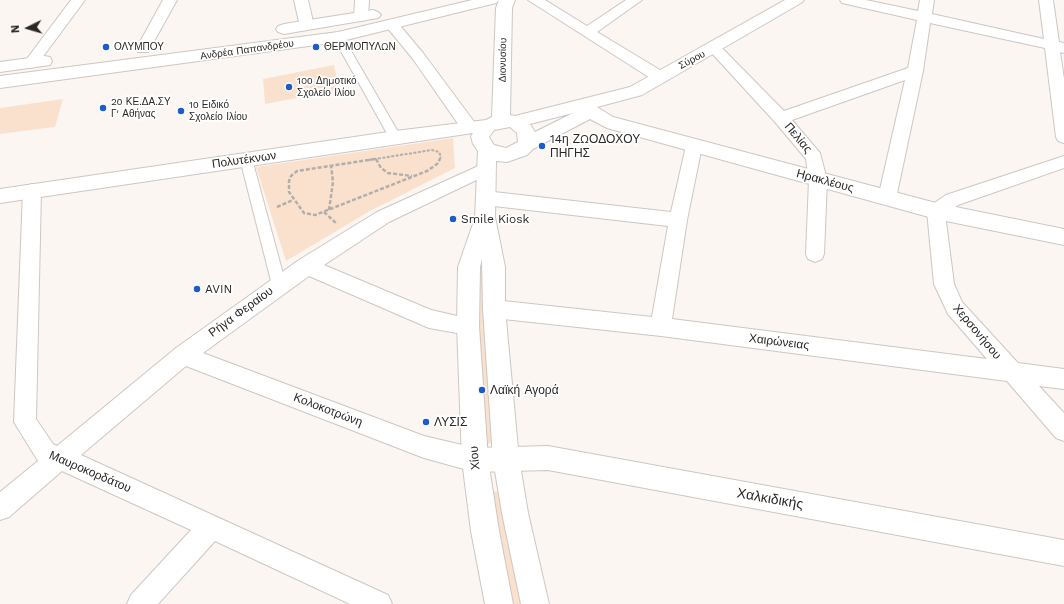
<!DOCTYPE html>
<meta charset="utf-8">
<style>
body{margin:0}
#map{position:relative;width:1064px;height:604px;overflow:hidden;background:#fbf6f2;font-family:"Work Sans",sans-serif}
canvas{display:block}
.north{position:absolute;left:8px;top:8px;width:40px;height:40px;-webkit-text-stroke:3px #fff;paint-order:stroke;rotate:265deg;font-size:11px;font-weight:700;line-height:16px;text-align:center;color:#2a2826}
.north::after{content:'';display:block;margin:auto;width:14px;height:18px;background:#2a2826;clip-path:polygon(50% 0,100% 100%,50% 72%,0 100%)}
</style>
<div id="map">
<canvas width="1064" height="604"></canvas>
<div class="north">N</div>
</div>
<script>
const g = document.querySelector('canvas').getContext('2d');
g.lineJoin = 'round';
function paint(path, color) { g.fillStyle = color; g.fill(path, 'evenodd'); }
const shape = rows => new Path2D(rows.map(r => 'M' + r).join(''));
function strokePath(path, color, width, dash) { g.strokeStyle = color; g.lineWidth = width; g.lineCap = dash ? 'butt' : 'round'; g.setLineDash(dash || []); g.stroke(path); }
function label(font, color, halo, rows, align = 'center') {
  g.font = font + ' "Work Sans",sans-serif'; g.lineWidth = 3.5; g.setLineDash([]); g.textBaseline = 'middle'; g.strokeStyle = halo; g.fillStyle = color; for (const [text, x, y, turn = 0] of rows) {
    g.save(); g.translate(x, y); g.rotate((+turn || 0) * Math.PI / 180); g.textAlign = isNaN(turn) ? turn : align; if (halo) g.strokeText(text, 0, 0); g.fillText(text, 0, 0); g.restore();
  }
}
const green = shape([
 [334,65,339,90,265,104,263,79],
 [63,99,55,127,0,134,0,108],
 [453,138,455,168,370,211,286,261,256,167],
 [480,260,483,261,494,440,489,444,484,441,476,261],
 [494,491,500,492,523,604,509,604,492,492]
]);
const pathFar1 = shape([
 [369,160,432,150,439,152,441,157,439,160]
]);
const path = shape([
 [375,159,297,171,291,176,289,181,289,192,304,213,315,215,427,171,437,164,440,159],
 [376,159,381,168,388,173,412,176],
 [277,207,293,200],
 [329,210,333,182,331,165],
 [324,212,336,223]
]);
const pedestrian = shape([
 [338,34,343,37,401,137,399,140,391,140,389,137,333,37,338,34],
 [246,154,251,156,252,159,286,285,284,289,279,291,274,289,272,285,240,159,241,156,246,154]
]);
const minor = shape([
 [71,0,85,0,36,66,31,68,26,66,24,63,26,60,71,0],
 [163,0,177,0,148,52,138,52,136,49,163,0],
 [294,0,308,0,314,26,312,29,302,29,300,26,294,0],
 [355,0,369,0,368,17,366,20,361,21,356,20,354,17,355,0],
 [528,0,545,0,587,26,626,0,642,0,597,32,665,73,668,77,665,81,660,82,655,81,528,0],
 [840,0,866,0,918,11,920,0,934,0,932,14,1044,39,1039,0,1053,0,1059,42,1064,43,1064,53,1060,52,1064,79,1064,143,1058,141,1056,137,1045,48,930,23,923,71,896,198,893,203,887,205,881,203,878,198,905,80,792,120,820,153,827,180,824,254,822,259,815,262,808,259,806,254,809,180,806,159,775,122,707,48,709,45,719,45,784,111,908,68,917,20,842,3,840,0],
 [392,21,397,22,423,53,475,123,477,127,475,131,469,133,463,131,413,59,385,25,387,22,392,21],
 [694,140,700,142,702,146,687,220,672,319,987,359,948,314,934,284,927,211,930,206,946,195,1064,156,1064,168,958,205,945,214,954,284,962,302,1018,363,1064,369,1064,389,1039,386,1064,413,1064,441,1056,438,1007,381,661,336,494,318,487,315,484,309,487,303,494,300,652,317,668,226,485,205,479,203,476,198,479,193,485,191,671,212,686,146,688,142,694,140],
 [485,163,491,165,494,169,491,173,389,222,324,265,431,310,475,320,478,326,475,332,468,335,429,328,309,276,203,353,424,436,475,448,548,446,1064,540,1064,566,548,470,475,472,424,458,186,366,81,455,388,595,392,604,350,604,215,541,158,604,127,604,131,595,191,530,62,471,9,517,0,520,0,492,38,461,14,422,23,191,26,186,32,184,38,186,41,191,36,419,53,444,57,446,176,348,299,260,377,212,485,163]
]);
const tertiary = shape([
 [499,0,515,0,512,8,510,115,515,116,630,87,785,0,804,0,801,3,642,95,597,107,613,117,936,203,1064,229,1064,245,936,219,607,128,590,119,533,149,527,155,507,162,496,161,495,217,505,267,505,309,519,459,528,513,549,604,521,604,502,513,493,459,483,309,482,259,480,267,479,326,488,460,499,531,513,604,485,604,471,531,462,460,457,326,458,267,475,218,478,151,473,144,471,136,473,133,0,203,0,189,395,131,486,120,492,117,496,8,499,0],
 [573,113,535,132,530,124,573,113],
 [510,127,517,133,518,142,506,148,494,145,489,137,494,130,510,127]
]);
const secondary = shape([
 [472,0,499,0,496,3,338,42,0,88,0,76,338,32,472,0],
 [373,10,378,12,381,15,378,18,284,34,278,32,276,29,278,26,284,24,373,10],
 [44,56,50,57,52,61,50,65,0,72,0,62,44,56]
]);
const markers = [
 [106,47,4,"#1b5cc8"],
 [316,47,4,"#1b5cc8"],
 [289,87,4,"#1b5cc8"],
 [103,108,4,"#1b5cc8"],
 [181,111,4,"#1b5cc8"],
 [542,146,4,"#1b5cc8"],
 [453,219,4,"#1b5cc8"],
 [197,289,4,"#1b5cc8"],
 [482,390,4,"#1b5cc8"],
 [426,422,4,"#1b5cc8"]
];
const farPoinames = [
 ["ΟΛΥΜΠΟΥ",114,47],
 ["ΘΕΡΜΟΠΥΛΩΝ",324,47],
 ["10ο Δημοτικό",297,81],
 ["Σχολείο Ιλίου",297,93],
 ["2ο ΚΕ.ΔΑ.ΣΥ",111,102],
 ["Γ' Αθήνας",111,114],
 ["1ο Ειδικό",189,105],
 ["Σχολείο Ιλίου",189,117]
];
const farStreetnames = [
 ["Ανδρέα Παπανδρέου",247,50,-8],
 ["Διονυσίου",503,60,-89],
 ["Σύρου",692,60,-28]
];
const streetNames = [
 ["Πελίας",798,138,50],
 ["Πολυτέκνων",244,160,-8],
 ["Ηρακλέους",825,181,15],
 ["Ρήγα Φεραίου",241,312,-36],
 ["Χερσονήσου",977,332,50],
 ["Χαιρώνειας",779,342,7],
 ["Κολοκοτρώνη",328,410,21],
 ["Χίου",475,458,-95],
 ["Μαυροκορδάτου",90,472,23]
];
const poiNames = [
 ["14η ΖΩΟΔΟΧΟΥ",550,139],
 ["ΠΗΓΗΣ",550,153],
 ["Smile Kiosk",461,219],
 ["AVIN",205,289],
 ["Λαϊκή Αγορά",490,390],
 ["ΛΥΣΙΣ",434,422]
];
const nearStreetnames = [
 ["Χαλκιδικής",770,499,10]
];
paint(green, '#fae1ce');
strokePath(pedestrian, '#cdc7c4', 2);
strokePath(minor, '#cdc7c4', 2);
strokePath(tertiary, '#cdc7c4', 2);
strokePath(secondary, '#cdc7c4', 2);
strokePath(pathFar1, '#b2aeab', 2, [3, 1.5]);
strokePath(path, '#b2aeab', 2.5, [4, 2]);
paint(pedestrian, '#fff');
paint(minor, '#fff');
paint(tertiary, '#fff');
paint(secondary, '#fff');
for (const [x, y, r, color] of markers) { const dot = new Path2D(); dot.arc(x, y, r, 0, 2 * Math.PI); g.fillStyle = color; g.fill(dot); strokePath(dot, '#fff', 1.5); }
label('10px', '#2a2826', '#fff', farPoinames, 'left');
label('10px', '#2a2826', '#fff', farStreetnames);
label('12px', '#2a2826', '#fff', streetNames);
label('12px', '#2a2826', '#fff', poiNames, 'left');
label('14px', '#2a2826', '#fff', nearStreetnames);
</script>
